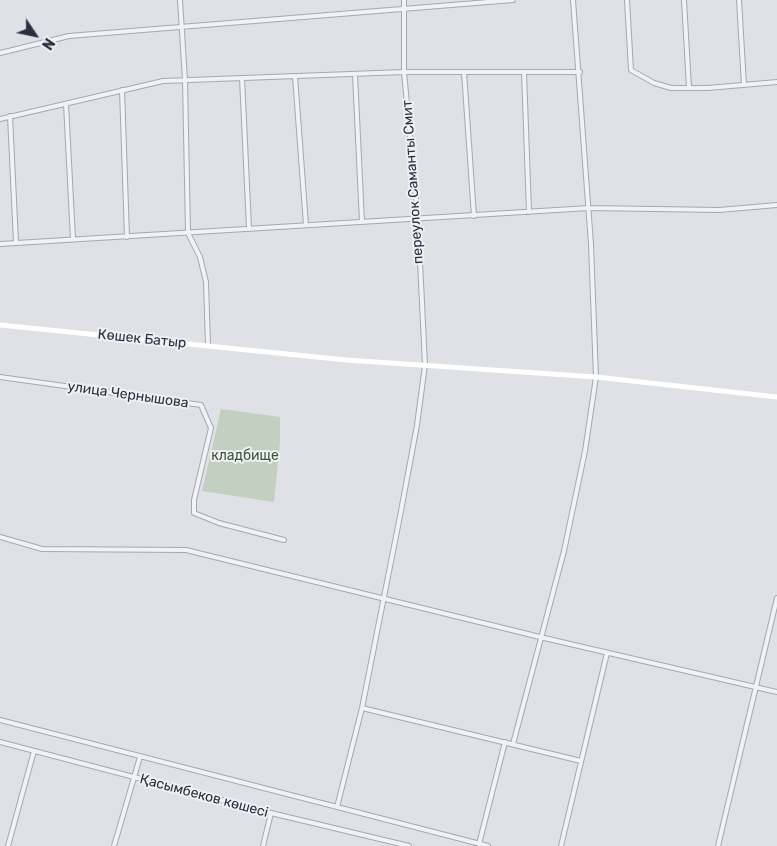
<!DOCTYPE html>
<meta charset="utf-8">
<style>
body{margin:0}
#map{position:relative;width:777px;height:846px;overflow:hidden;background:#dfe1e7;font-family:Rubik,sans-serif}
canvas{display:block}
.north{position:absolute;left:10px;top:10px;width:50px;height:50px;-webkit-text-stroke:4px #eef0f5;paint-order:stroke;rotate:124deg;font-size:14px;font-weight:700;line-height:20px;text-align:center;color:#2a2e3d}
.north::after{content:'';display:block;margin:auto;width:18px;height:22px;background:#2a2e3d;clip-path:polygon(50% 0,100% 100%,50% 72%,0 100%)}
</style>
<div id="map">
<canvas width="777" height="846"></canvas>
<div class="north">N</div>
</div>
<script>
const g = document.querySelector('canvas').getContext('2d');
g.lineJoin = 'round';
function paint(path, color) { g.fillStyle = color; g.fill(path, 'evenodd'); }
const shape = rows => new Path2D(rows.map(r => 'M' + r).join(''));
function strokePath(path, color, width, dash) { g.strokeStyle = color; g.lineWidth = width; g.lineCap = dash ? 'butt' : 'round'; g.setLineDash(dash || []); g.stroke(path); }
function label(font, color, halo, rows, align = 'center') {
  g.font = font + ' Rubik,sans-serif'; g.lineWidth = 4; g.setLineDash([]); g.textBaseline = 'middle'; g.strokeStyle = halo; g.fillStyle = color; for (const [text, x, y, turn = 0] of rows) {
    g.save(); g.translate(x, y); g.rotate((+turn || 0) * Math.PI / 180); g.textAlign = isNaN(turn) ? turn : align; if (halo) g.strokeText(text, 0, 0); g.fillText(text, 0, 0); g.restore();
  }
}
const green = shape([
 [221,409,280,417,280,442,274,502,202,491]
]);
const street = shape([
 [180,0,185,80,188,233,200,257,206,282,208,345],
 [627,0,631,70,654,83,671,88,708,88,777,82],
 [684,0,689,88],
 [739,0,744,85],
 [0,53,69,36,513,0],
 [464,72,474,216],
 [524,72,529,212],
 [355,74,362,222],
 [295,76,306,225],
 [242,78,249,228],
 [122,90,127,237],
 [66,104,73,239],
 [10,116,16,242],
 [0,119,163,81,404,72,580,72],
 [0,244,589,208,719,210,777,205],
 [0,377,201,405,211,428,194,500,194,513,219,523,284,540],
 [0,537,42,549,186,550,540,637,777,692],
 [362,708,581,761],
 [0,720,488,846],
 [0,742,271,813,409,846],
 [513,744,564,551,585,451,596,377,591,244,573,0],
 [337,807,362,708,401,511,417,425,425,365,418,220,404,72,404,0],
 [479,844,505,742],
 [8,846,34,751],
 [114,846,140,757],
 [263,846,271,813],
 [561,846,607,653],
 [718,846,777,598]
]);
const secondary = shape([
 [0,325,346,360,596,377,777,397]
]);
const streetNames = [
 ["переулок Саманты Смит",413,182,-94],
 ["Көшек Батыр",142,339,6],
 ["улица Чернышова",128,395,8],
 ["Қасымбеков көшесі",204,796,15]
];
const parkNames = [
 ["кладбище",245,456]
];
paint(green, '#c3d0c1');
strokePath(street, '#a5a8b1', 6);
strokePath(street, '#f1f2f6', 4);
strokePath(secondary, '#fff', 5);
label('14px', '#2a2e3d', '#eef0f5', streetNames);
label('14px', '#3b5738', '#eef0f5', parkNames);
</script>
